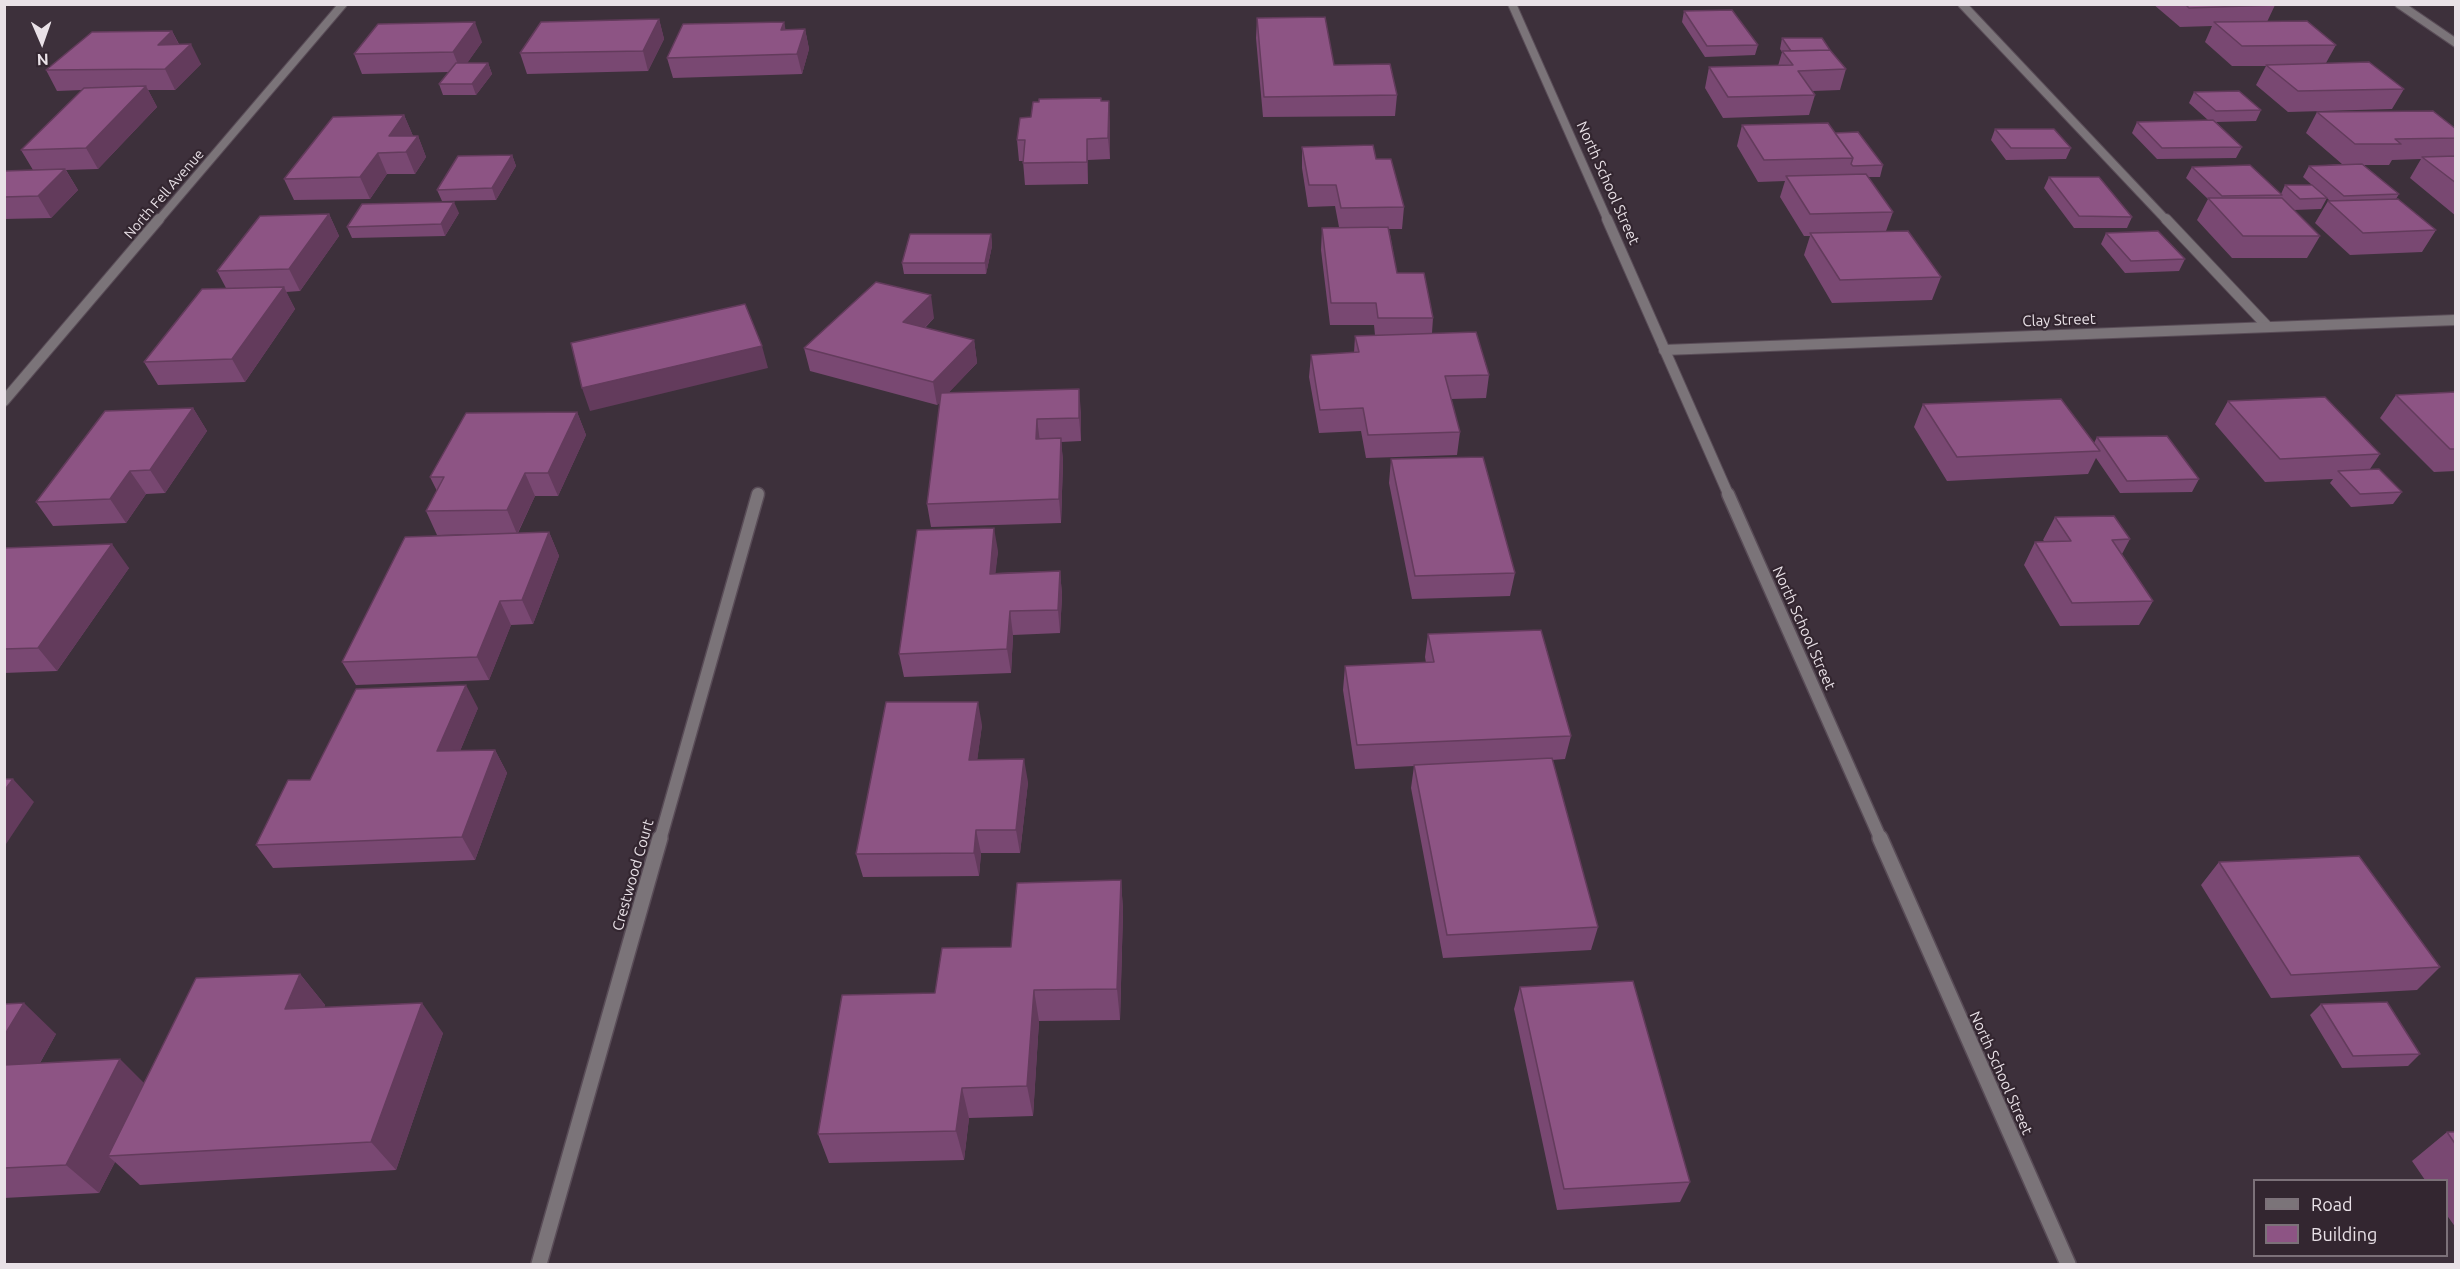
<!DOCTYPE html>
<style>
body{margin:0}
#map{position:relative;width:2460px;height:1269px;overflow:hidden;background:#3d303b;font-family:Ubuntu,sans-serif}
canvas{display:block}
.frame{position:absolute;inset:0;border:6px solid #e9e1e7;pointer-events:none}
.legend{position:absolute;left:2253px;top:1179px;width:195px;height:78px;box-sizing:border-box;background:#332630;border:2px solid #7c7179;margin:0;padding:8px 10px;list-style:none;font-size:18px;color:#e9e1e7}
.legend li{display:flex;align-items:center;gap:12px;height:30px}
.legend b{width:30px;border:2px solid #7c7179}
.north{position:absolute;left:12px;top:12px;width:60px;height:60px;-webkit-text-stroke:4px #332630;paint-order:stroke;rotate:178deg;font-size:16px;font-weight:700;line-height:24px;text-align:center;color:#e9e1e7}
.north::after{content:'';display:block;margin:auto;width:21px;height:27px;background:#e9e1e7;clip-path:polygon(50% 0,100% 100%,50% 72%,0 100%)}
</style>
<div id="map">
<canvas width="2460" height="1269"></canvas>
<div class="frame"></div>
<ul class="legend">
<li><b style="height:8px;background:#7b7479"></b>Road</li>
<li><b style="height:16px;background:#8d5484"></b>Building</li>
</ul>
<div class="north">N</div>
</div>
<script>
const g = document.querySelector('canvas').getContext('2d');
g.lineJoin = 'round';
const shape = rows => new Path2D(rows.map(r => 'M' + r).join(''));
function strokePath(path, color, width, dash) { g.strokeStyle = color; g.lineWidth = width; g.lineCap = dash ? 'butt' : 'round'; g.setLineDash(dash || []); g.stroke(path); }
function paint(path, color) { g.fillStyle = color; g.fill(path, 'evenodd'); }
function label(font, color, halo, rows, align = 'center') {
  g.font = font + ' Ubuntu,sans-serif'; g.lineWidth = 4.5; g.setLineDash([]); g.textBaseline = 'middle'; g.strokeStyle = halo; g.fillStyle = color; for (const [text, x, y, turn = 0] of rows) {
    g.save(); g.translate(x, y); g.rotate((+turn || 0) * Math.PI / 180); g.textAlign = isNaN(turn) ? turn : align; if (halo) g.strokeText(text, 0, 0); g.fillText(text, 0, 0); g.restore();
  }
}
const serviceFar1 = shape([
 [1962,4,2167,221]
]);
const service = shape([
 [2166,219,2268,327]
]);
const minorFar3 = shape([
 [2399,4,2456,43],
 [158,221,343,4]
]);
const minorFar2 = shape([
 [1664,350,2456,320],
 [4,401,159,219]
]);
const minorFar1 = shape([
 [660,840,758,494]
]);
const minor = shape([
 [539,1264,660,838]
]);
const tertiaryFar3 = shape([
 [1512,4,1608,221]
]);
const tertiaryFar2 = shape([
 [1607,219,1729,496]
]);
const tertiaryFar1 = shape([
 [1728,494,1881,840]
]);
const tertiary = shape([
 [1880,838,2068,1264]
]);
const wall = shape([
 [2153,4,2274,4,2275,5,2267,22,2336,45,2326,63,2404,89,2392,109,2288,112,2256,85,2266,66,2232,66,2205,42,2212,26,2180,27],
 [1684,11,1758,45,1755,55,1705,57,1682,22],
 [1257,18,1334,65,1397,95,1395,116,1263,117,1256,38],
 [659,19,664,39,648,71,527,74,520,53],
 [784,22,785,30,805,29,809,49,802,74,673,78,667,58],
 [172,31,179,44,201,64,175,90,148,90,157,107,98,169,66,170,78,190,51,218,4,219,4,171,33,170,21,150,82,90,57,91,46,70],
 [1782,38,1830,50,1846,69,1840,90,1812,91,1815,95,1809,115,1723,118,1705,88,1709,67,1778,66,1782,52,1780,49],
 [482,42,467,63,488,63,492,74,476,95,443,95,439,84,449,72,362,74,354,54],
 [2194,92,2261,110,2256,121,2216,122,2242,147,2236,158,2157,159,2132,133,2137,122,2208,120,2189,103],
 [1101,101,1110,122,1110,159,1088,160,1088,184,1025,185,1023,161,1019,161,1017,140,1031,117],
 [2317,112,2456,129,2456,216,2410,178,2421,159,2392,160,2389,165,2364,165,2399,194,2396,199,2436,230,2422,252,2350,255,2315,223,2328,201,2330,201,2327,198,2321,209,2294,210,2320,236,2307,258,2232,258,2197,220,2208,199,2186,178,2192,167,2281,194,2285,185,2312,185,2303,177,2309,166,2342,164,2306,133],
 [404,115,413,136,418,136,426,157,415,174,387,174,370,199,294,200,284,179],
 [1742,125,1835,133,1883,165,1880,177,1868,177,1893,212,1886,231,1941,277,1932,300,1832,303,1804,255,1810,236,1804,236,1780,197,1785,181,1758,182,1737,146],
 [1995,129,2071,148,2066,159,2006,160,1991,140],
 [1302,147,1376,159,1404,207,1402,229,1389,229,1397,273,1433,318,1432,333,1489,375,1486,398,1451,399,1460,432,1457,455,1366,458,1361,431,1319,433,1309,377,1311,355,1354,353,1355,336,1375,335,1374,325,1330,325,1321,250,1322,228,1339,227,1335,206,1308,207,1302,168],
 [512,155,516,166,496,200,442,201,437,190],
 [2049,177,2132,217,2127,228,2074,228,2044,188],
 [459,213,445,236,352,238,347,227],
 [329,214,339,236,300,291,286,292,295,309,245,382,158,385,144,362,226,288,217,271],
 [2106,233,2185,259,2179,271,2125,273,2101,244],
 [991,234,992,246,986,274,904,274,902,263],
 [934,318,925,328,974,340,977,363,948,393,1081,412,1081,441,1061,442,1063,461,1061,523,931,527,927,504,940,402,937,405,810,371,804,348],
 [2456,392,2456,471,2434,472,2380,418,2396,395],
 [2228,401,2380,454,2370,469,2402,492,2393,504,2351,507,2330,483,2333,479,2265,482,2215,424],
 [1923,404,2094,443,2097,437,2199,479,2192,492,2120,493,2096,458,2088,474,1947,481,1914,427],
 [193,408,207,431,165,493,146,494,126,523,53,526,36,502],
 [577,412,586,435,558,496,535,496,518,533,549,532,559,556,533,624,511,625,489,680,356,685,342,662,490,534,437,535,426,511,437,491,430,477],
 [1391,459,1515,573,1510,596,1412,599,1389,483],
 [2055,517,2130,539,2122,554,2153,601,2139,625,2060,626,2024,565,2035,542,2044,541,2043,540],
 [4,548,129,568,57,671,4,673],
 [998,551,995,573,1060,571,1062,595,1060,633,1013,635,1011,673,904,677,899,654],
 [1428,634,1571,736,1565,759,1552,760,1598,927,1591,950,1443,958,1411,788,1414,766,1355,769,1343,690,1345,666,1426,663,1425,657],
 [478,708,460,751,495,750,507,773,475,860,273,868,256,845,310,780],
 [982,725,977,760,1028,782,1020,853,981,853,979,876,863,877,856,854],
 [2219,862,2440,967,2417,990,2271,998,2201,885],
 [1121,880,1123,911,1120,1020,1039,1021,1033,1116,969,1118,964,1160,829,1163,818,1134,935,993],
 [300,974,325,1005,324,1008,443,1033,396,1170,140,1185,115,1162,99,1193,4,1198,4,1004,56,1034,40,1063,144,1083],
 [1520,987,1690,1182,1680,1202,1557,1210,1514,1009],
 [2321,1004,2420,1054,2408,1066,2342,1068,2310,1015],
 [2447,1132,2456,1132,2456,1228,2446,1214,2446,1180,2425,1180,2412,1161]
]);
const shadedWall = shape([
 [659,19,664,39,648,71,643,51],
 [475,22,482,42,461,72,453,52],
 [784,22,788,41,781,30],
 [805,29,809,49,802,74,797,54],
 [172,31,182,51,158,45],
 [191,44,201,64,175,90,165,69],
 [488,63,492,74,476,95,472,84],
 [146,86,157,107,98,169,86,148],
 [1109,101,1110,122,1110,159,1108,138],
 [404,115,413,136,389,136],
 [418,136,426,157,415,174,406,152],
 [1087,139,1088,160,1088,184,1087,162],
 [378,153,387,174,370,199,360,177],
 [512,155,516,166,496,200,492,188],
 [65,169,78,190,51,218,38,196],
 [454,202,459,213,445,236,441,224],
 [329,214,339,236,300,291,289,269],
 [991,234,992,246,986,274,985,263],
 [284,287,295,309,245,382,232,359],
 [931,295,934,318,907,345,903,322],
 [974,340,977,363,937,405,933,382],
 [762,346,768,368,590,411,582,388],
 [1079,389,1081,412,1081,441,1079,418],
 [193,408,207,431,165,493,150,470],
 [577,412,586,435,558,496,548,473],
 [1037,419,1040,442,1036,439],
 [1061,438,1063,461,1061,523,1059,499],
 [130,471,146,494,126,523,110,499],
 [525,473,535,496,517,534,507,510],
 [994,528,998,551,993,597,990,574],
 [549,532,559,556,533,624,522,600],
 [112,544,129,568,57,671,38,648],
 [1060,571,1062,595,1060,633,1058,610],
 [500,601,511,625,489,680,477,657],
 [1010,611,1013,635,1011,673,1007,649],
 [466,685,478,708,450,775,437,751],
 [978,702,982,725,974,784,969,760],
 [495,750,507,773,475,860,462,837],
 [1024,759,1028,782,1020,853,1016,830],
 [13,779,34,802,4,847,4,791],
 [976,830,981,853,979,876,974,853],
 [1121,880,1123,911,1120,1020,1117,989],
 [300,974,325,1005,310,1040,285,1009],
 [1034,990,1039,1021,1033,1116,1027,1086],
 [24,1003,56,1034,22,1095,4,1080,4,1036],
 [422,1003,443,1033,396,1170,371,1142],
 [120,1059,150,1089,108,1156,115,1162,99,1193,66,1165],
 [962,1088,969,1118,964,1160,956,1131]
]);
const building = shape([
 [2185,4,2274,4,2275,5,2189,8,2185,4],
 [1732,10,1758,45,1707,46,1684,11,1732,10],
 [1325,17,1334,65,1390,64,1397,95,1264,97,1257,18,1325,17],
 [659,19,643,51,520,53,541,22,659,19],
 [2307,21,2336,45,2242,46,2214,22,2307,21],
 [475,22,453,52,354,54,378,24,475,22],
 [784,22,781,30,805,29,797,54,667,58,683,24,784,22],
 [172,31,158,45,191,44,165,69,46,70,92,32,172,31],
 [1782,38,1822,38,1830,50,1791,51,1782,38],
 [1830,50,1846,69,1798,71,1815,95,1728,97,1709,67,1793,65,1782,51,1830,50],
 [2369,62,2404,89,2298,91,2266,65,2369,62],
 [456,63,488,63,472,84,439,84,456,63],
 [146,86,86,148,21,150,84,88,146,86],
 [2239,91,2261,110,2216,111,2194,92,2239,91],
 [1101,98,1101,101,1109,101,1108,138,1087,139,1087,162,1023,163,1025,140,1017,140,1020,118,1031,117,1033,102,1039,102,1039,99,1101,98],
 [2433,111,2456,129,2456,138,2395,139,2401,144,2355,144,2317,112,2433,111],
 [404,115,389,136,418,136,406,152,378,153,360,177,284,179,333,117,404,115],
 [2213,120,2242,147,2162,148,2137,122,2213,120],
 [1828,123,1853,158,1764,160,1742,125,1828,123],
 [1995,129,2054,129,2071,148,2011,148,1995,129],
 [1858,132,1883,165,1853,166,1851,164,1853,158,1835,133,1858,132],
 [1373,145,1376,159,1391,159,1404,207,1341,208,1336,185,1309,185,1302,147,1373,145],
 [512,155,492,188,437,190,458,156,512,155],
 [2456,156,2456,183,2422,157,2456,156],
 [2362,164,2399,194,2344,196,2309,166,2362,164],
 [2250,165,2282,195,2222,196,2192,167,2250,165],
 [65,169,38,196,4,197,4,171,65,169],
 [1866,174,1893,212,1810,214,1786,176,1866,174],
 [2049,177,2099,177,2132,217,2079,216,2049,177],
 [2285,185,2312,185,2327,198,2300,199,2285,185],
 [2208,198,2282,198,2320,236,2243,236,2208,198],
 [2398,199,2436,230,2363,233,2328,201,2398,199],
 [454,202,441,224,347,227,362,204,454,202],
 [329,214,289,269,217,271,260,216,329,214],
 [1388,227,1397,273,1424,273,1433,318,1378,318,1376,303,1331,303,1322,228,1388,227],
 [1908,231,1941,277,1840,280,1810,233,1908,231],
 [2158,231,2185,259,2131,261,2106,233,2158,231],
 [910,234,991,234,985,263,902,263,910,234],
 [876,282,931,295,903,322,974,340,933,382,804,348,876,282],
 [284,287,232,359,144,362,202,289,284,287],
 [745,304,762,346,582,388,571,343,745,304],
 [1476,332,1489,375,1445,376,1460,432,1368,435,1363,408,1320,410,1311,355,1359,352,1355,336,1476,332],
 [1079,389,1079,418,1037,419,1036,439,1061,438,1059,499,927,504,941,393,1079,389],
 [2456,392,2456,449,2450,449,2396,395,2456,392],
 [2325,397,2380,454,2280,459,2228,401,2325,397],
 [2061,399,2100,451,1957,457,1923,404,2061,399],
 [193,408,150,470,130,471,110,499,36,502,105,411,193,408],
 [577,412,548,473,525,473,507,510,426,511,444,477,430,477,466,413,577,412],
 [2167,436,2199,479,2127,481,2097,437,2167,436],
 [1483,457,1515,573,1415,576,1391,459,1483,457],
 [2379,469,2402,492,2360,494,2338,471,2379,469],
 [2114,516,2130,539,2112,540,2153,601,2072,603,2035,542,2071,541,2055,517,2114,516],
 [994,528,990,574,1060,571,1058,610,1010,611,1007,649,899,654,917,530,994,528],
 [549,532,522,600,500,601,477,657,342,662,405,537,549,532],
 [112,544,38,648,4,649,4,548,112,544],
 [1541,630,1571,736,1357,745,1345,666,1434,662,1428,634,1541,630],
 [466,685,437,751,495,750,462,837,256,845,288,780,310,780,356,689,466,685],
 [886,702,978,702,969,760,1024,759,1016,830,976,830,974,853,856,854,886,702],
 [1552,758,1598,927,1447,935,1414,765,1552,758],
 [4,779,13,779,4,791,4,779],
 [2359,856,2440,967,2291,975,2219,862,2359,856],
 [1121,880,1117,989,1034,990,1027,1086,962,1088,956,1131,818,1134,842,995,935,993,942,948,1011,947,1017,883,1121,880],
 [300,974,285,1009,422,1003,371,1142,108,1156,196,978,300,974],
 [1633,981,1690,1182,1564,1189,1520,987,1633,981],
 [2387,1002,2420,1054,2353,1056,2321,1004,2387,1002],
 [24,1003,4,1036,4,1004,24,1003],
 [120,1059,66,1165,4,1168,4,1065,120,1059],
 [2447,1132,2456,1132,2456,1145,2447,1132]
]);
const farStreetnames = [
 ["North Fell Avenue",164,194,-49]
];
const streetNames = [
 ["North School Street",1608,183,66],
 ["Clay Street",2059,320,-2],
 ["North School Street",1804,628,66],
 ["Crestwood Court",633,875,-74],
 ["North School Street",2001,1073,66]
];
strokePath(serviceFar1, '#594c57', 10);
strokePath(service, '#594c57', 12);
strokePath(minorFar3, '#594c57', 10);
strokePath(minorFar2, '#594c57', 12);
strokePath(minorFar1, '#594c57', 15);
strokePath(minor, '#594c57', 18);
strokePath(tertiaryFar3, '#594c57', 10);
strokePath(tertiaryFar2, '#594c57', 12);
strokePath(tertiaryFar1, '#594c57', 15);
strokePath(tertiary, '#594c57', 18);
strokePath(serviceFar1, '#7b7479', 8);
strokePath(service, '#7b7479', 10);
strokePath(minorFar3, '#7b7479', 8);
strokePath(minorFar2, '#7b7479', 10);
strokePath(minorFar1, '#7b7479', 12);
strokePath(minor, '#7b7479', 15);
strokePath(tertiaryFar3, '#7b7479', 8);
strokePath(tertiaryFar2, '#7b7479', 10);
strokePath(tertiaryFar1, '#7b7479', 12);
strokePath(tertiary, '#7b7479', 15);
paint(wall, '#794872');
paint(shadedWall, '#633b5c');
paint(building, '#8d5484');
strokePath(building, '#633b5c', 1.5);
label('14px', '#e9e1e7', '#332630', farStreetnames);
label('15px', '#e9e1e7', '#332630', streetNames);
</script>
